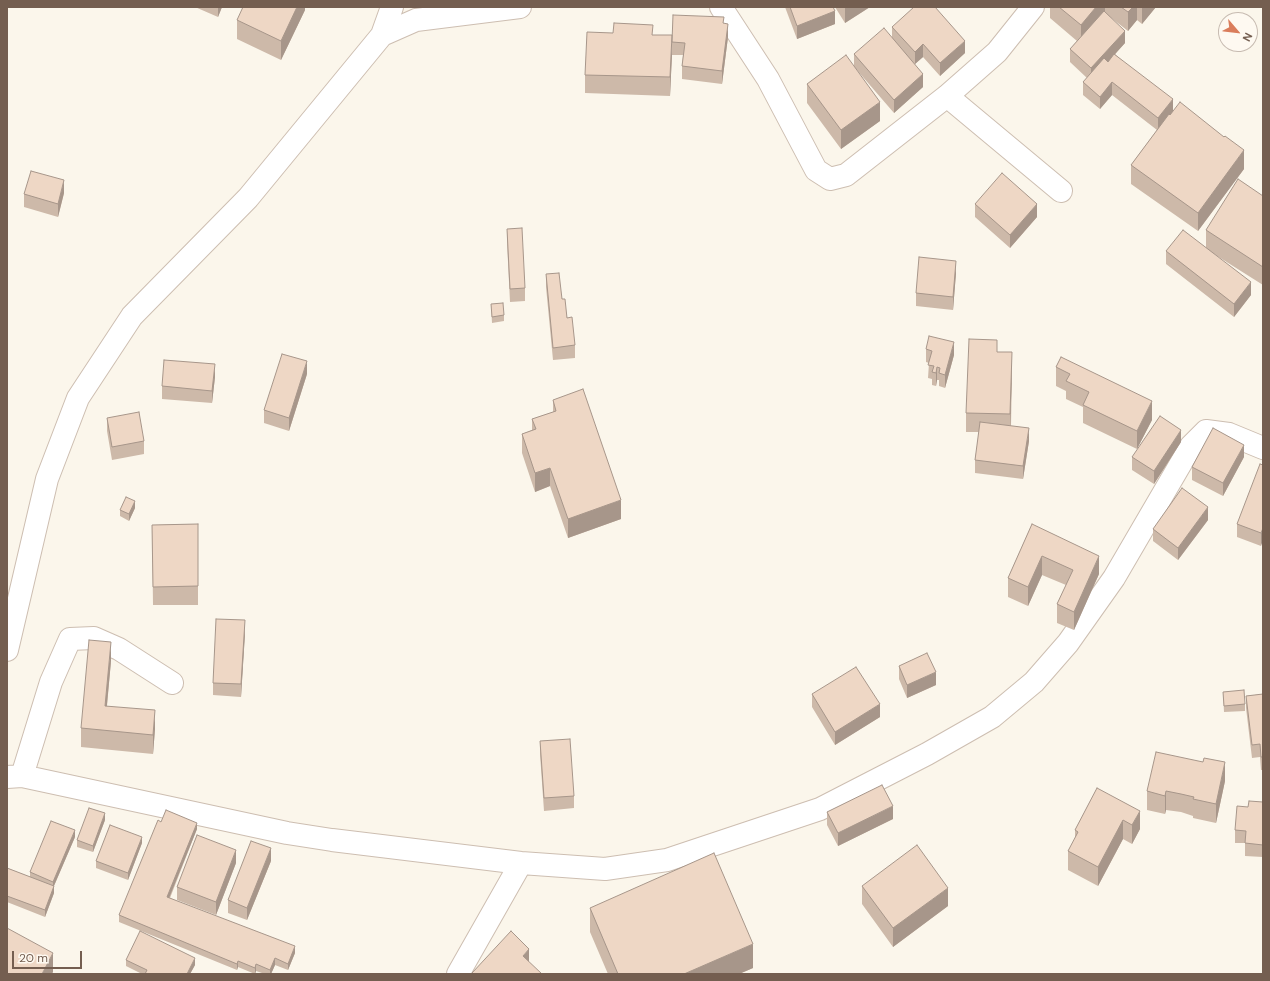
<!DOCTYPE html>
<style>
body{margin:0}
#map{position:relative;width:1270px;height:981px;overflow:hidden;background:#fbf6eb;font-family:"DM Sans",sans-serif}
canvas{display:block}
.frame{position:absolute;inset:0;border:8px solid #745e50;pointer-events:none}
.north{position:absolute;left:1218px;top:12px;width:40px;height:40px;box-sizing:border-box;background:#fef9f1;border:1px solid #c7bbb1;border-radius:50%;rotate:118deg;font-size:11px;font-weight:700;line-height:16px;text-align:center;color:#745e50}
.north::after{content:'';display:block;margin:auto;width:14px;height:18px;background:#da7d5c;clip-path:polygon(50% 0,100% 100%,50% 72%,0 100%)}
.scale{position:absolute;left:12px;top:951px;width:70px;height:18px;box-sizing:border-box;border:2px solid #745e50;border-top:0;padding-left:5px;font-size:12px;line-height:14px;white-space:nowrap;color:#745e50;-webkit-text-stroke:3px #fef9f1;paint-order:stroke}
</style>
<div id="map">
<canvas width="1270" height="981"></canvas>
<div class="frame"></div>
<div class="north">N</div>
<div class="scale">20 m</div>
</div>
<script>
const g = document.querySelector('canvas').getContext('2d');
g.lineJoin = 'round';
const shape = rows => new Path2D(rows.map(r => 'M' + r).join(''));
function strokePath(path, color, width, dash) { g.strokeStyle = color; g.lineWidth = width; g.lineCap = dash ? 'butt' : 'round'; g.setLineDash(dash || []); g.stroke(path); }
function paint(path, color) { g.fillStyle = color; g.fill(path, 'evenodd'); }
const street = shape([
 [721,7,768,79,816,170,830,179,846,175,947,96,997,52,1033,7],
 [382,35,392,7],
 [947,96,1061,191],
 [7,650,47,479,78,398,132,316,248,198,382,35,416,20,520,7],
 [22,776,51,682,70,639,94,638,119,649,172,683],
 [7,777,22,776,287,833,332,840,521,863,605,869,667,860,820,809,927,754,992,717,1034,682,1068,643,1114,578,1191,446,1206,431,1229,434,1263,448],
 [458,974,521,863]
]);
const wall = shape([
 [195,7,222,7,218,17],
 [305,7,305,10,281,60,237,39,237,20],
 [785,7,833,7,835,24,797,39],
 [835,7,870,7,845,23],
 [1050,7,1156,7,1142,24,1137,20,1128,31,1110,17,1125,43,1115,54,1173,112,1244,169,1198,231,1131,184,1131,165,1157,130,1112,95,1100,109,1083,95,1083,82,1087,78,1070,62,1070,49,1077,41,1050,18],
 [724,23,728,37,722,84,682,79,682,66,683,55,672,55,672,42],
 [892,27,965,53,940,76,923,57,915,64,923,87,894,113,856,69,880,121,841,149,807,103,807,84,854,66,854,54,892,38],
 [653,35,672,54,670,96,585,93,585,75],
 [64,193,58,217,24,207,24,194],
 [1263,196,1263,285,1214,254,1251,295,1234,317,1166,264,1166,251,1206,247,1206,230],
 [975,204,1037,217,1010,248,975,217],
 [507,229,525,288,525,301,510,302,507,242],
 [956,273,953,310,916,306,916,293],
 [546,274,562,299,575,345,575,358,553,360,546,287],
 [491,304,504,315,504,321,492,323],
 [926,349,954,355,945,388,939,386,939,380,937,380,936,386,932,385,932,379,928,378,929,363,926,362],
 [997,352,1012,371,1011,426,1029,441,1023,479,975,473,975,460,979,432,966,432,966,413],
 [1061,357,1152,420,1137,449,1083,423,1083,407,1066,399,1066,391,1056,386,1056,367],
 [307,374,289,431,264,423,264,410],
 [215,377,212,403,162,399,162,386],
 [553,400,621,519,568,538,550,486,535,492,522,453,522,434,532,430,532,419,553,412],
 [107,418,144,441,144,454,112,460,107,431],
 [1181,442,1154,484,1132,470,1132,457],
 [1244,457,1223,496,1192,480,1192,467],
 [1263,465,1261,546,1237,537,1237,524],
 [135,508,129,521,120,516,120,510],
 [1208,520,1178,560,1153,541,1153,529],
 [198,524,198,605,153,605,152,525],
 [1032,524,1099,574,1074,630,1057,623,1057,604,1066,585,1042,575,1028,606,1008,597,1008,578],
 [245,633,241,697,213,695,213,683],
 [111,661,107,706,155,729,153,754,81,747,81,728],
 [899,666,936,685,907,698,899,679],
 [1223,692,1245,704,1245,711,1224,712],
 [812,694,880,717,835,745,812,707],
 [1263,694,1263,770,1261,770,1260,757,1252,758,1246,708,1246,696],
 [540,741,574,796,574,808,544,811,540,754],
 [1225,781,1216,823,1193,818,1193,816,1181,812,1166,810,1165,814,1147,810,1147,791],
 [1097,788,1140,829,1132,844,1123,839,1098,886,1068,870,1068,851,1075,839,1075,830],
 [1263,802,1263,857,1245,856,1245,843,1235,843,1235,830,1248,807],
 [827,812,893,819,838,846,827,825],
 [105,820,93,852,77,847,77,840],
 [161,822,197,829,170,898,295,953,288,970,275,965,271,974,265,974,256,971,255,974,238,967,237,970,119,922,119,915],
 [75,837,54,886,54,893,45,917,7,902,7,868,30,877,30,872],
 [142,843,128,880,96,868,96,861],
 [271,861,247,920,228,913,228,900],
 [236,863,216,915,177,900,177,887],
 [862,886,948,906,893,947,862,904],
 [590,908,753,968,739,974,608,974,590,932],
 [126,960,195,965,190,974,142,974,126,966]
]);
const shadedWall = shape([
 [218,7,222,7,218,17],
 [297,7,305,7,305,10,281,60,281,41],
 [845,7,870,7,845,23],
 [1096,7,1105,7,1105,14,1081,44,1081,25],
 [1133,7,1137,7,1137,20,1128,31,1128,12],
 [1142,7,1156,7,1142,24],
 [835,11,835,24,797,39,797,26],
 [728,24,728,37,722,84,722,71],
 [1125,31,1125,43,1091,81,1091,68],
 [672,35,672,54,670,96,670,77],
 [965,41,965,53,940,76,940,63],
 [923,44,923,57,915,64,915,52],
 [923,74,923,87,894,113,894,100],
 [1112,82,1112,95,1100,109,1100,97],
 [1173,99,1173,112,1158,131,1158,118],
 [880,102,880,121,841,149,841,130],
 [1244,150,1244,169,1198,231,1198,213],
 [64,180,64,193,58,217,58,204],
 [1037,204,1037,217,1010,248,1010,235],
 [956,261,956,273,953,310,953,297],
 [1251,282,1251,295,1234,317,1234,304],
 [954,342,954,355,945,388,945,375],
 [1012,352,1012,371,1010,433,1010,414],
 [307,361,307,374,289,431,289,418],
 [215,364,215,377,212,403,212,391],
 [937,367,937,380,936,386,936,373],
 [1152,401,1152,420,1137,449,1137,431],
 [1029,428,1029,441,1023,479,1023,466],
 [1181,430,1181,442,1154,484,1154,471],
 [1244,445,1244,457,1223,496,1223,483],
 [550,468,550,486,535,492,535,473],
 [621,500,621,519,568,538,568,519],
 [135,501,135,508,129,521,129,514],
 [1208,507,1208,520,1178,560,1178,548],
 [1263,528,1263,540,1261,546,1261,533],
 [1042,556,1042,575,1028,606,1028,587],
 [1099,556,1099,574,1074,630,1074,612],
 [245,620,245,633,241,697,241,684],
 [111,642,111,661,105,725,105,706],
 [936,672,936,685,907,698,907,685],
 [880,704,880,717,835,745,835,732],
 [155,710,155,729,153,754,153,735],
 [1225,762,1225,781,1216,823,1216,804],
 [1166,791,1166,810,1165,814,1165,796],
 [893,806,893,819,838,846,838,833],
 [1140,811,1140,829,1132,844,1132,825],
 [105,813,105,820,93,852,93,846],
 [1123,820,1123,839,1098,886,1098,867],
 [197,823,197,829,167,903,167,897],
 [75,830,75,837,53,888,53,882],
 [142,837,142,843,128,880,128,873],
 [271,848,271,861,247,920,247,908],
 [236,850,236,863,216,915,216,902],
 [54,886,54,893,45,917,45,910],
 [948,888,948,906,893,947,893,928],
 [753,944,753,968,739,974,684,974],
 [295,946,295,953,288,970,288,964],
 [529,949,529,968,523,956],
 [53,953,53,972,52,974,42,974],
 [195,958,195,965,190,974,187,974],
 [275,958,275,965,271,974,270,974,270,970],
 [238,961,238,967,237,970,237,964],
 [256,964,256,971,255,974,255,968]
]);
const building = shape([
 [243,7,297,7,281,41,237,20,243,7],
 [790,7,833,7,835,11,797,26,790,7],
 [914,7,935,7,965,41,940,63,923,44,915,52,892,27,914,7],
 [1059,7,1096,7,1081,25,1059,7],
 [1121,7,1133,7,1128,12,1121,7],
 [1104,11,1125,31,1091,68,1070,49,1104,11],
 [673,15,724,17,723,23,728,24,722,71,682,66,685,43,672,42,673,15],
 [614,23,653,25,652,35,672,35,670,77,585,75,587,32,613,33,614,23],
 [884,28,923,74,894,100,854,54,884,28],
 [1114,54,1173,99,1158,118,1112,82,1100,97,1083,82,1104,58,1108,62,1114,54],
 [846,55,880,102,841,130,807,84,846,55],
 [1180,102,1224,137,1225,136,1244,150,1198,213,1131,165,1169,114,1170,115,1180,102],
 [31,171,64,180,58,204,24,194,31,171],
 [1002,173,1037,204,1010,235,975,204,1002,173],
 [1238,179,1263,196,1263,267,1206,230,1238,179],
 [522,228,525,288,510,289,507,229,522,228],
 [1183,230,1251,282,1234,304,1166,251,1183,230],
 [919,257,956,261,953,297,916,293,919,257],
 [559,273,562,299,565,299,567,318,572,317,575,345,553,348,546,274,559,273],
 [503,303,504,315,492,317,491,304,503,303],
 [929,336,954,342,945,375,939,373,940,368,937,367,936,373,932,372,934,366,928,365,932,351,926,349,929,336],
 [969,339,997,340,997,352,1012,352,1010,414,966,413,969,339],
 [282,354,307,361,289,418,264,410,282,354],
 [1061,357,1152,401,1137,431,1083,405,1089,392,1066,381,1070,374,1056,367,1061,357],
 [164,360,215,364,212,391,162,386,164,360],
 [583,389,621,500,568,519,550,468,535,473,522,434,536,429,532,419,556,411,553,400,583,389],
 [139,412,144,441,112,447,107,418,139,412],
 [1160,416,1181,430,1154,471,1132,457,1160,416],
 [980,422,1029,428,1023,466,975,460,980,422],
 [1213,428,1244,445,1223,483,1192,467,1213,428],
 [1260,464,1263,465,1263,528,1261,533,1237,524,1260,464],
 [1182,488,1208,507,1178,548,1153,529,1182,488],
 [126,497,135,501,129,514,120,510,126,497],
 [198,524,198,586,153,587,152,525,198,524],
 [1032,524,1099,556,1074,612,1057,604,1073,570,1042,556,1028,587,1008,578,1032,524],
 [216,619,245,620,241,684,213,683,216,619],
 [89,640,111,642,105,706,155,710,153,735,81,728,89,640],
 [927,653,936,672,907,685,899,666,927,653],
 [856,667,880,704,835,732,812,694,856,667],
 [1244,690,1245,704,1224,706,1223,692,1244,690],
 [1263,694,1263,757,1261,757,1260,744,1252,745,1246,696,1263,694],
 [570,739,574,796,544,798,540,741,570,739],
 [1156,752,1203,762,1204,758,1225,762,1216,804,1193,799,1194,797,1181,794,1166,791,1165,796,1147,791,1156,752],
 [882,785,893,806,838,833,827,812,882,785],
 [1097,788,1140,811,1132,825,1123,820,1098,867,1068,851,1078,832,1075,830,1097,788],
 [1249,801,1263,802,1263,845,1245,843,1246,831,1235,830,1237,806,1248,807,1249,801],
 [89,808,105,813,93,846,77,840,89,808],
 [166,810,197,823,167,897,295,946,288,964,275,958,270,970,256,964,255,968,238,961,237,964,119,915,158,820,161,822,166,810],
 [51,821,75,830,53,882,30,872,51,821],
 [110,825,142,837,128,873,96,861,110,825],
 [197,835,236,850,216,902,177,887,197,835],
 [251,841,271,848,247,908,228,900,251,841],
 [917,845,948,888,893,928,862,886,917,845],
 [714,853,753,944,684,974,618,974,590,908,714,853],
 [7,868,54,886,45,910,7,896,7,868],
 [7,928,53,953,42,974,7,974,7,928],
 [140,931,195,958,187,974,145,974,147,970,126,960,140,931],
 [511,931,529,949,523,956,542,974,474,974,472,973,511,931]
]);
strokePath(street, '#cdbeb1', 24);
strokePath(street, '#fff', 22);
paint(wall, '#cdb9a9');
paint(shadedWall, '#a7968a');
paint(building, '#eed7c5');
strokePath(building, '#a7968a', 1);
</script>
